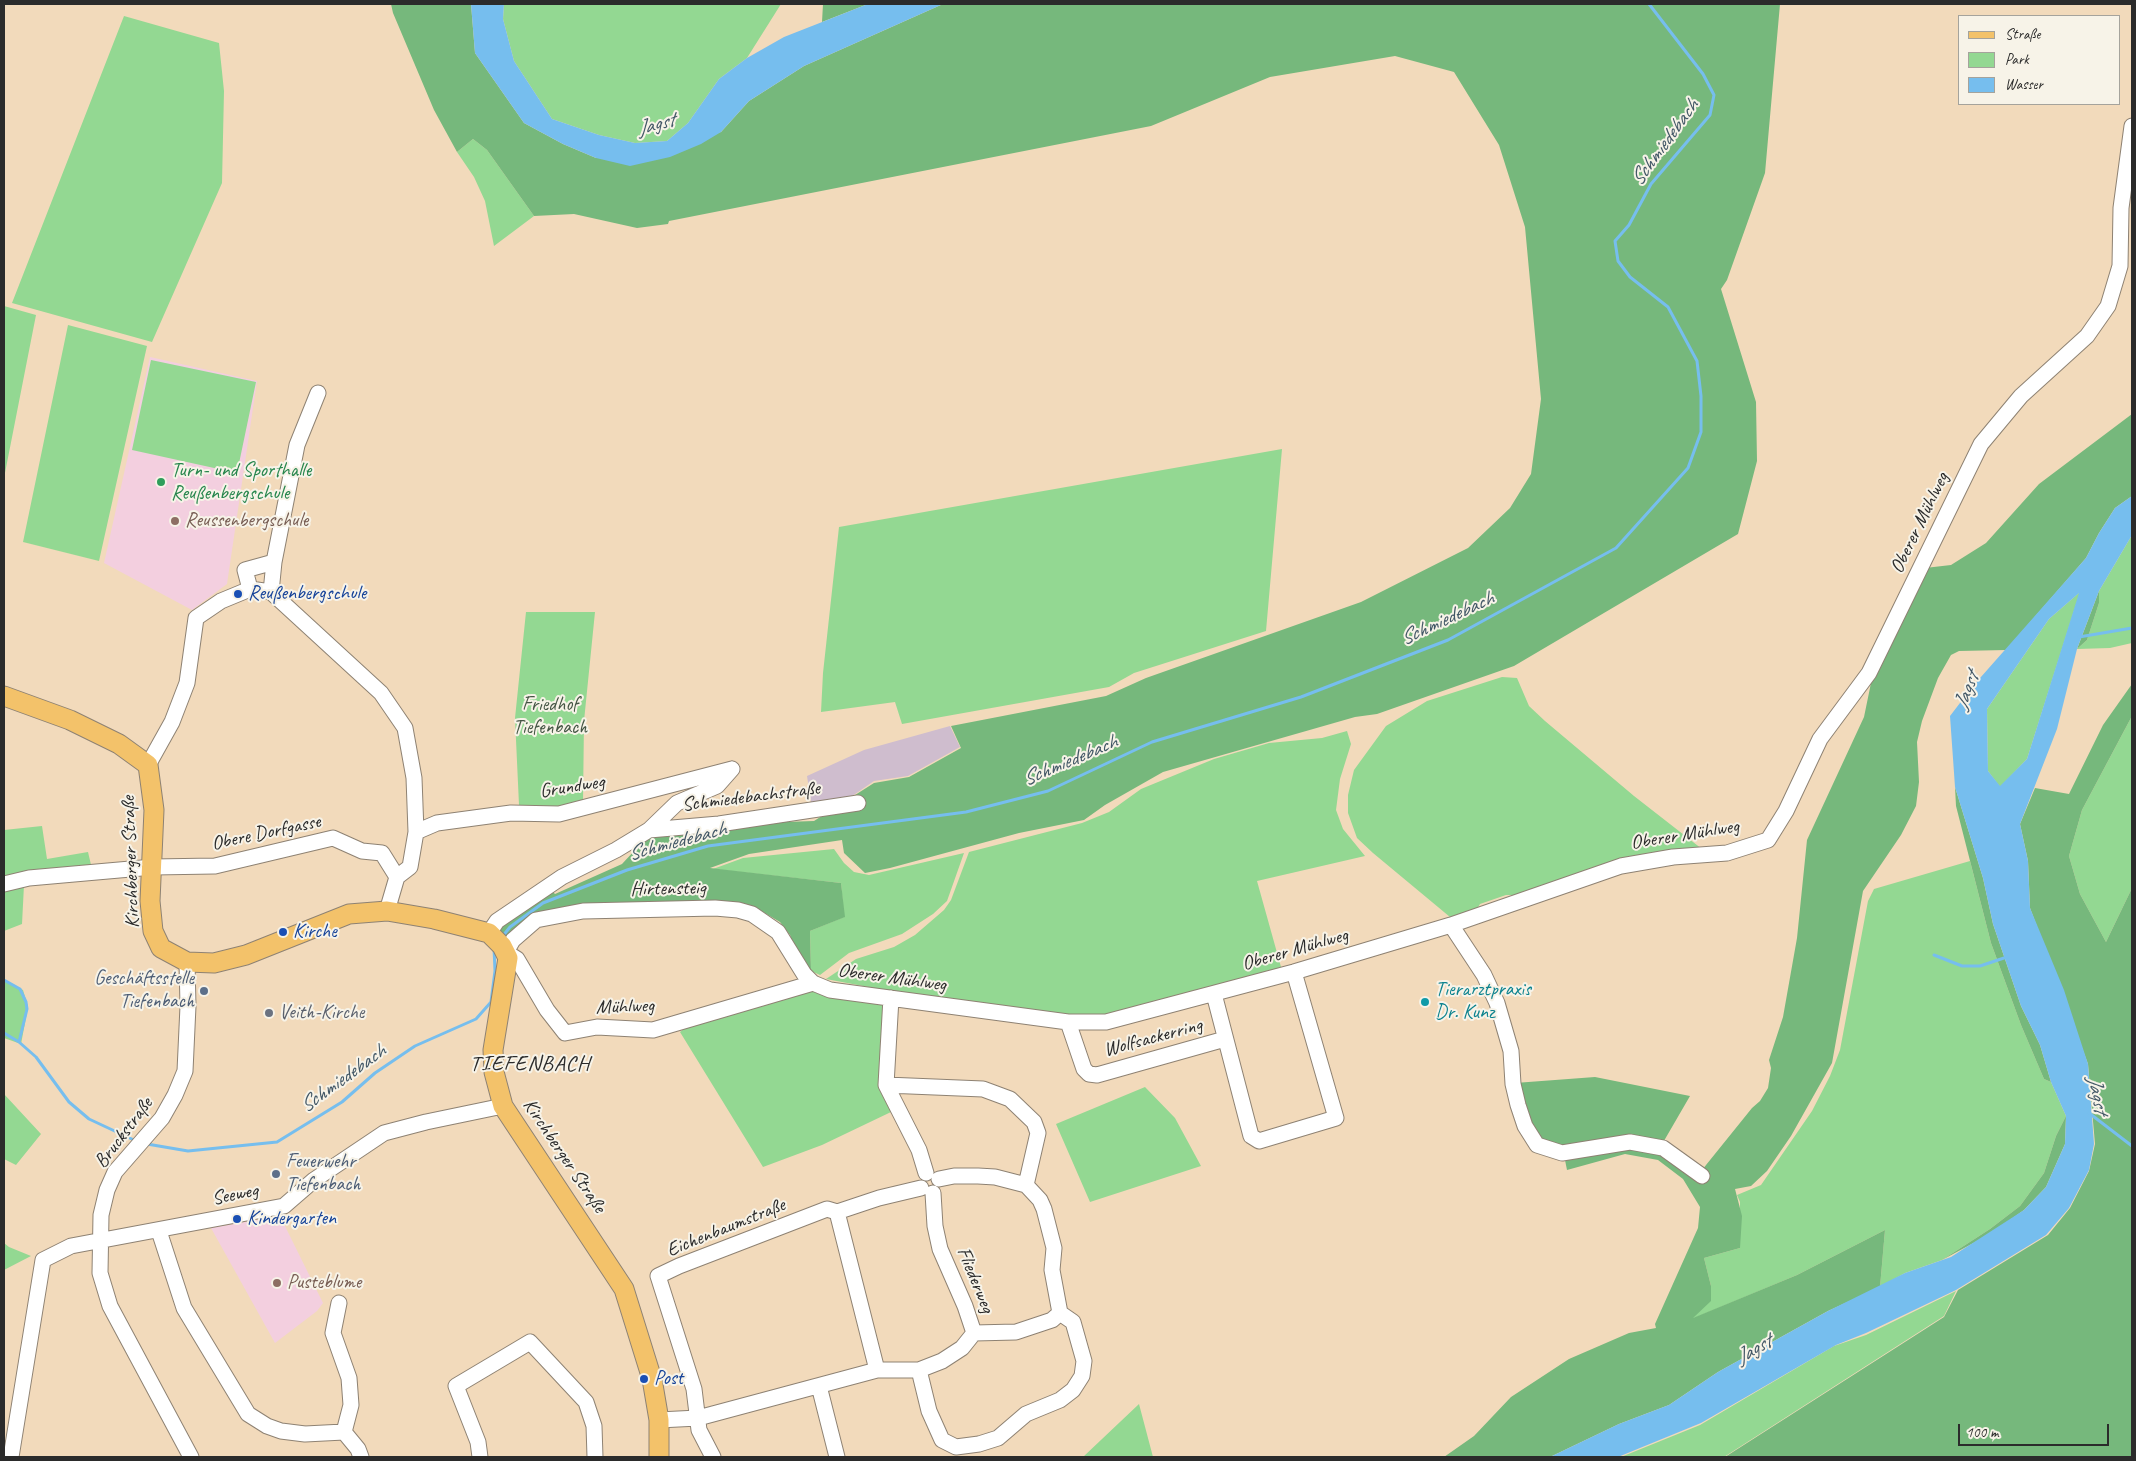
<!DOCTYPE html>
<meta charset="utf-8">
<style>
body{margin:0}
#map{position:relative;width:2136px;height:1461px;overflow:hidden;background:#f2dabb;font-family:Caveat,sans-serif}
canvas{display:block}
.frame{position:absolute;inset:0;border:5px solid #2b2b2b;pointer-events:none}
.legend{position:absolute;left:1958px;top:15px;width:162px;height:90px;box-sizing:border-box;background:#f7f3e8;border:1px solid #a5a39c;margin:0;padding:6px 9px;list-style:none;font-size:15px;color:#2b2b2b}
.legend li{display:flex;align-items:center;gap:10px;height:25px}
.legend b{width:25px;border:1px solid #a5a39c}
.scale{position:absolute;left:1958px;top:1424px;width:151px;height:22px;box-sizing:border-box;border:2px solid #2b2b2b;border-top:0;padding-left:6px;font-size:15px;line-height:18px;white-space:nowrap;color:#2b2b2b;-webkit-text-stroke:4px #f7f3e8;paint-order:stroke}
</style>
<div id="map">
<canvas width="2136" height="1461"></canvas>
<div class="frame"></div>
<ul class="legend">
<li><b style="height:6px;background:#f3c26a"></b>Straße</li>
<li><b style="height:14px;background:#93d892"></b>Park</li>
<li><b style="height:14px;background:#76beee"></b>Wasser</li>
</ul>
<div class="scale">100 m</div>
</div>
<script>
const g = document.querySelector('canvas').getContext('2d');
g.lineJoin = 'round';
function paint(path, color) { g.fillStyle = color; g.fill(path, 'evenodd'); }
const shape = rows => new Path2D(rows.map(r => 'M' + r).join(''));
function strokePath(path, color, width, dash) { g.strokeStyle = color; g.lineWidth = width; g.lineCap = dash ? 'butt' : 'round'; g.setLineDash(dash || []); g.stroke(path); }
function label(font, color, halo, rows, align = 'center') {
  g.font = font + ' Caveat,sans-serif'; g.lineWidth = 4; g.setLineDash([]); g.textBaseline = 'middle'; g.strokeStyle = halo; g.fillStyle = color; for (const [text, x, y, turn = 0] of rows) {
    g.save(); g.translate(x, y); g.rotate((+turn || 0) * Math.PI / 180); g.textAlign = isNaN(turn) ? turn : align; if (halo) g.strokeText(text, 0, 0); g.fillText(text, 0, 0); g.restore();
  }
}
const built = shape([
 [150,357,257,381,227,584,192,610,104,563],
 [280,1216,323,1303,317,1311,275,1343,211,1228]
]);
const industrial = shape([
 [950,726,960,747,908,776,874,781,845,801,812,809,807,776,864,750]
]);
const green = shape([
 [504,4,781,4,747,58,719,79,688,123,667,141,635,143,599,135,552,119,514,61,503,19],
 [124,16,219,43,224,91,222,183,152,342,12,303],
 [473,139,487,150,534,216,494,246,485,201,474,177,457,152],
 [4,306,36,315,4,478],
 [68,325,147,346,99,561,23,542],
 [151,360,256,382,237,473,132,450],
 [1282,449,1266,631,1134,673,1109,687,902,724,895,702,821,712,823,673,839,527],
 [2132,535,2132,643,2110,648,2077,649,2087,640,2099,603,2099,591],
 [2080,592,2027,759,2000,787,1988,771,1987,709,2049,619],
 [526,612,595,612,584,721,583,802,551,807,519,805,515,718],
 [1502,677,1517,678,1529,706,1545,721,1634,796,1702,849,1518,895,1506,895,1480,904,1477,909,1450,917,1373,853,1357,838,1348,813,1348,795,1354,770,1386,726,1427,701],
 [2132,716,2132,888,2106,942,2080,894,2069,856,2082,810],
 [1347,731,1351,744,1340,779,1336,810,1343,829,1365,856,1257,881,1281,967,1249,978,1108,1015,1089,1016,1039,1013,895,992,826,979,856,959,894,947,915,935,944,910,951,900,969,852,1082,823,1109,812,1141,789,1214,759,1269,743,1322,738],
 [42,826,47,859,88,852,92,869,4,880,4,830],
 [834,849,844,863,854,872,869,875,964,853,947,901,933,914,902,934,849,953,820,975,811,971,810,931,844,917,841,883,713,869,743,858],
 [1970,861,1991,943,2021,1025,2044,1079,2051,1082,2066,1116,2056,1136,2044,1173,2020,1206,1990,1229,1942,1260,1905,1273,1880,1287,1885,1230,1797,1275,1692,1319,1711,1286,1704,1258,1740,1248,1740,1202,1737,1195,1761,1185,1812,1111,1830,1076,1840,1050,1868,901,1874,889],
 [24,885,22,924,4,931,4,890],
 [4,979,23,990,28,1007,21,1044,4,1038],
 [813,990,883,1003,885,1007,879,1075,880,1089,891,1112,822,1145,763,1167,680,1032,685,1028],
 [1145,1087,1175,1118,1201,1166,1090,1202,1056,1124],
 [4,1094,41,1134,16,1165,4,1159],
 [4,1243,9,1247,31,1256,4,1270],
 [1956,1291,1944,1316,1724,1457,1621,1457,1700,1425,1834,1346,1866,1335],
 [1139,1404,1153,1457,1083,1457]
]);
const forest = shape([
 [391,4,471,4,475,53,524,123,563,144,596,158,721,132,749,101,804,66,943,4,1780,4,1765,173,1727,280,1721,289,1756,402,1757,461,1738,534,1514,666,1377,714,1355,717,1163,772,1105,805,1084,820,1019,833,890,868,865,873,844,853,842,840,749,854,710,868,841,883,845,917,810,931,811,971,794,945,790,935,780,922,763,912,735,906,584,905,507,938,497,930,550,889,555,894,622,864,648,836,727,824,814,821,874,783,909,777,961,748,951,726,1106,696,1146,678,1361,602,1468,548,1510,508,1531,474,1541,399,1525,227,1499,145,1454,72,1395,56,1270,77,1151,126,669,221,668,224,637,228,574,214,534,216,487,150,473,139,457,152,434,110,393,13],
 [823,4,868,4,822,22],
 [2132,414,2132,496,2115,508,2099,533,2086,558,2006,650,1959,651,1951,655,1938,678,1922,721,1917,742,1919,782,1916,806,1901,835,1863,891,1832,1063,1791,1136,1767,1171,1751,1186,1735,1189,1742,1216,1740,1248,1704,1258,1711,1286,1711,1301,1693,1318,1797,1275,1885,1230,1880,1287,1828,1311,1718,1372,1669,1405,1619,1424,1550,1457,1444,1457,1474,1436,1511,1397,1569,1359,1629,1333,1656,1328,1655,1324,1698,1228,1700,1207,1683,1179,1658,1160,1625,1154,1567,1170,1564,1155,1531,1131,1515,1083,1595,1077,1690,1096,1661,1146,1702,1170,1752,1108,1760,1101,1768,1088,1771,1068,1769,1060,1783,1017,1797,938,1807,840,1864,717,1871,683,1925,568,1951,565,1986,543,2039,484],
 [2099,591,2099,603,2087,640,2077,649],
 [2132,684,2132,716,2082,810,2069,856,2080,894,2106,942,2132,888,2132,1457,1725,1457,1944,1317,1958,1290,2048,1235,2070,1208,2089,1171,2095,1144,2088,1064,2030,908,2028,861,2020,824,2035,788,2069,794,2103,725],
 [1955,787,1983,878,1993,924,2021,1006,2040,1045,2051,1082,2044,1079,2021,1025,1991,943,1956,806],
 [2066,1116,2065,1144,2046,1187,2024,1210,1992,1233,1942,1260,1990,1229,2020,1206,2044,1173,2056,1136]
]);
const water = shape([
 [471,4,504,4,503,19,514,61,552,119,599,135,635,143,667,141,688,123,719,79,747,58,784,37,868,4,943,4,804,66,749,101,721,132,701,144,670,157,630,166,596,158,563,144,524,123,475,53],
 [2132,496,2132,535,2099,591,2077,649,2057,729,2020,824,2028,861,2030,908,2064,990,2088,1064,2094,1144,2089,1170,2069,1208,2046,1235,1956,1290,1866,1333,1836,1345,1701,1423,1618,1457,1550,1457,1619,1424,1669,1405,1718,1372,1828,1311,1905,1273,1951,1257,2024,1210,2046,1187,2065,1144,2066,1116,2051,1082,2040,1045,2021,1006,1993,924,1983,878,1955,787,1950,716,1973,686,2086,558,2099,533,2115,508],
 [2079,593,2027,759,2000,786,1988,771,1987,709,2049,619]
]);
const stream = shape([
 [2079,637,2132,628],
 [502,937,510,927,543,903,627,870,708,846,966,812,1048,791,1152,742,1301,697,1448,640,1616,548,1688,468,1701,432,1701,396,1697,361,1668,307,1630,277,1618,261,1615,241,1629,225,1651,184,1710,115,1714,95,1703,74,1649,4],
 [1934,955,1962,966,1980,966,2007,957],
 [4,980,20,989,26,1002,27,1009,19,1042],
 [4,1033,19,1042,36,1057,69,1102,89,1119,136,1141],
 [2089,1113,2132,1146],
 [147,1144,188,1151,277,1142,342,1102,375,1073,415,1046,476,1019,491,1002,495,971,494,948]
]);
const minor = shape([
 [274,562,297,445,318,393],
 [271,592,381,693,405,728,414,778,416,832],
 [148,765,172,722,187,683,196,618,221,601,250,589,271,592,274,562,245,570,250,589],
 [649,830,677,803,717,786,732,769],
 [397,877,410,867,416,832,437,823,511,813,559,814,732,769],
 [4,884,29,878,153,867,215,866,333,838,362,851,382,853,397,877,387,911],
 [1451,925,1484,975,1497,1003,1511,1051,1513,1084,1518,1105,1525,1126,1537,1145,1562,1153,1630,1142,1663,1148,1702,1176],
 [489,933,497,921,562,877,616,850,649,830,719,824,858,803],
 [187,962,188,1006,185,1071,175,1095,162,1118,115,1172,107,1190,101,1215,100,1273,110,1306,191,1457],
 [813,983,653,1030,597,1027,565,1033,547,1010,517,959,506,952,513,940,536,920,583,911,715,908,738,910,752,914,778,932,804,974,813,983,830,990,1068,1022,1106,1022,1294,972,1451,925,1621,866,1673,857,1727,853,1768,840,1786,811,1820,739,1869,673,1981,444,2021,396,2087,336,2108,306,2120,266,2121,208,2132,126],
 [1214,994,1251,1136,1259,1141,1336,1118,1294,972],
 [891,998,886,1085,919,1150,926,1173],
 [1068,1022,1084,1069,1089,1074,1097,1075,1225,1039],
 [886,1085,983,1089,1010,1099,1034,1122,1038,1133,1026,1185,1040,1200,1044,1209,1054,1248,1052,1270,1060,1313,1052,1320,1016,1332,974,1333],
 [939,1179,954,1176,978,1176,995,1177,1026,1185],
 [837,1212,877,1370],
 [159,1231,184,1308,248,1414,267,1426,281,1431,305,1434,344,1432,358,1449,361,1457],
 [339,1303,333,1333,349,1378,351,1405,344,1432],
 [919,1370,929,1411,942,1440,956,1447,979,1444,998,1438,1026,1414,1060,1400,1073,1390,1082,1376,1084,1361,1073,1322,1060,1313],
 [819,1386,837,1457],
 [659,1420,698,1418,877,1370,919,1370,942,1361,962,1348,974,1333,965,1306,940,1249,935,1226,933,1193],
 [11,1457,43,1260,71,1246,284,1206,314,1180,384,1133,426,1122,503,1106],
 [480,1457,478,1442,456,1386,530,1342,586,1402,594,1426,595,1457],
 [713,1457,699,1430,694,1389,658,1276,679,1266,827,1209,837,1212,879,1198,921,1188]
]);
const major = shape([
 [4,696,70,720,119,744,148,765,154,810,150,901,153,931,161,948,187,962,214,963,246,955,349,914,387,911,434,919,489,933,502,946,508,958,493,1050,494,1072,503,1106,624,1289,652,1379,659,1420,659,1457]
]);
const markers = [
 [161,482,5,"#2e9e5b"],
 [175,521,5,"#8d6e63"],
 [238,594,5,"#1a4fb4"],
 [283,932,5,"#1a4fb4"],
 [204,991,5,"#5c6f8a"],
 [1425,1002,5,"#0f9aa8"],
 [269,1013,5,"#6b7280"],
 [276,1174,5,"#5c6f8a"],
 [237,1219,5,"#1a4fb4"],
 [277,1283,5,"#8d6e63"],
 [644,1379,5,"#1a4fb4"]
];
const leisureNames = [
 ["Turn- und Sporthalle",171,471],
 ["Reußenbergschule",171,494]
];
const educationNames = [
 ["Reussenbergschule",185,521],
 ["Pusteblume",287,1283]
];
const streetNames = [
 ["Oberer Mühlweg",1920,523,-64],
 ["Grundweg",572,787,-9],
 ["Schmiedebachstraße",751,797,-7],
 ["Obere Dorfgasse",266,833,-12],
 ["Oberer Mühlweg",1685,835,-9],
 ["Kirchberger Straße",131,862,-92],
 ["Hirtensteig",668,889,-1],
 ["Oberer Mühlweg",1295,950,-16],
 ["Oberer Mühlweg",892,978,8],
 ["Mühlweg",625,1007,-2],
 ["Wolfsackerring",1153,1038,-15],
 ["Bruckstraße",124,1133,-53],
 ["Kirchberger Straße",564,1156,56],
 ["Seeweg",235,1195,-11],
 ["Eichenbaumstraße",726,1228,-22],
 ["Fliederweg",975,1280,68]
];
const transitNames = [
 ["Reußenbergschule",248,594],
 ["Kirche",293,932],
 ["Kindergarten",247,1219],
 ["Post",654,1379]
];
const parkNames = [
 ["Friedhof",550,705],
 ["Tiefenbach",550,728]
];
const serviceNames = [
 ["Geschäftsstelle",194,979],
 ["Tiefenbach",194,1002],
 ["Feuerwehr",286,1162,"left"],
 ["Tiefenbach",286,1185,"left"]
];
const cultureNames = [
 ["Tierarztpraxis",1435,990],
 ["Dr. Kunz",1435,1013]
];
const worshipNames = [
 ["Veith-Kirche",279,1013]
];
const waterNames = [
 ["Jagst",656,125,-15],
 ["Schmiedebach",1665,143,-54],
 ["Schmiedebach",1447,619,-25],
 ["Jagst",1967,691,-69],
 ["Schmiedebach",1070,761,-23],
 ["Schmiedebach",677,842,-15],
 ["Schmiedebach",343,1079,-36],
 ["Jagst",2097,1095,79],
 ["Jagst",1754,1350,-30]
];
const quarterNames = [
 ["TIEFENBACH",530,1064]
];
paint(built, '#f3cfdf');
paint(industrial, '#cfbdce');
paint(green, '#93d892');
paint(forest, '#76b87c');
paint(water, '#76beee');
strokePath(stream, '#76beee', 3);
strokePath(minor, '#8e8273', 17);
strokePath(major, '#8e8273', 21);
strokePath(minor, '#fff', 15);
strokePath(major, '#f3c26a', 19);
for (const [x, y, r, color] of markers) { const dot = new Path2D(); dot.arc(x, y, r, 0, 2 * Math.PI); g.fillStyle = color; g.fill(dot); strokePath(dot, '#f7f3e8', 2); }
label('20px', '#27864d', '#f7f3e8', leisureNames, 'left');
label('20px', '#785e54', '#f7f3e8', educationNames, 'left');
label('20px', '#2b2b2b', '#f7f3e8', streetNames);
label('20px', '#164399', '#f7f3e8', transitNames, 'left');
label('20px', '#455645', '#f7f3e8', parkNames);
label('20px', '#4e5e75', '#f7f3e8', serviceNames, 'right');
label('20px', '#0d838f', '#f7f3e8', cultureNames, 'left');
label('20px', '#5b616d', '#f7f3e8', worshipNames, 'left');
label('italic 21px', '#425766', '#f7f3e8', waterNames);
g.letterSpacing = '1px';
label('22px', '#2b2b2b', '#f7f3e8', quarterNames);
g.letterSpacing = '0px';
</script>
